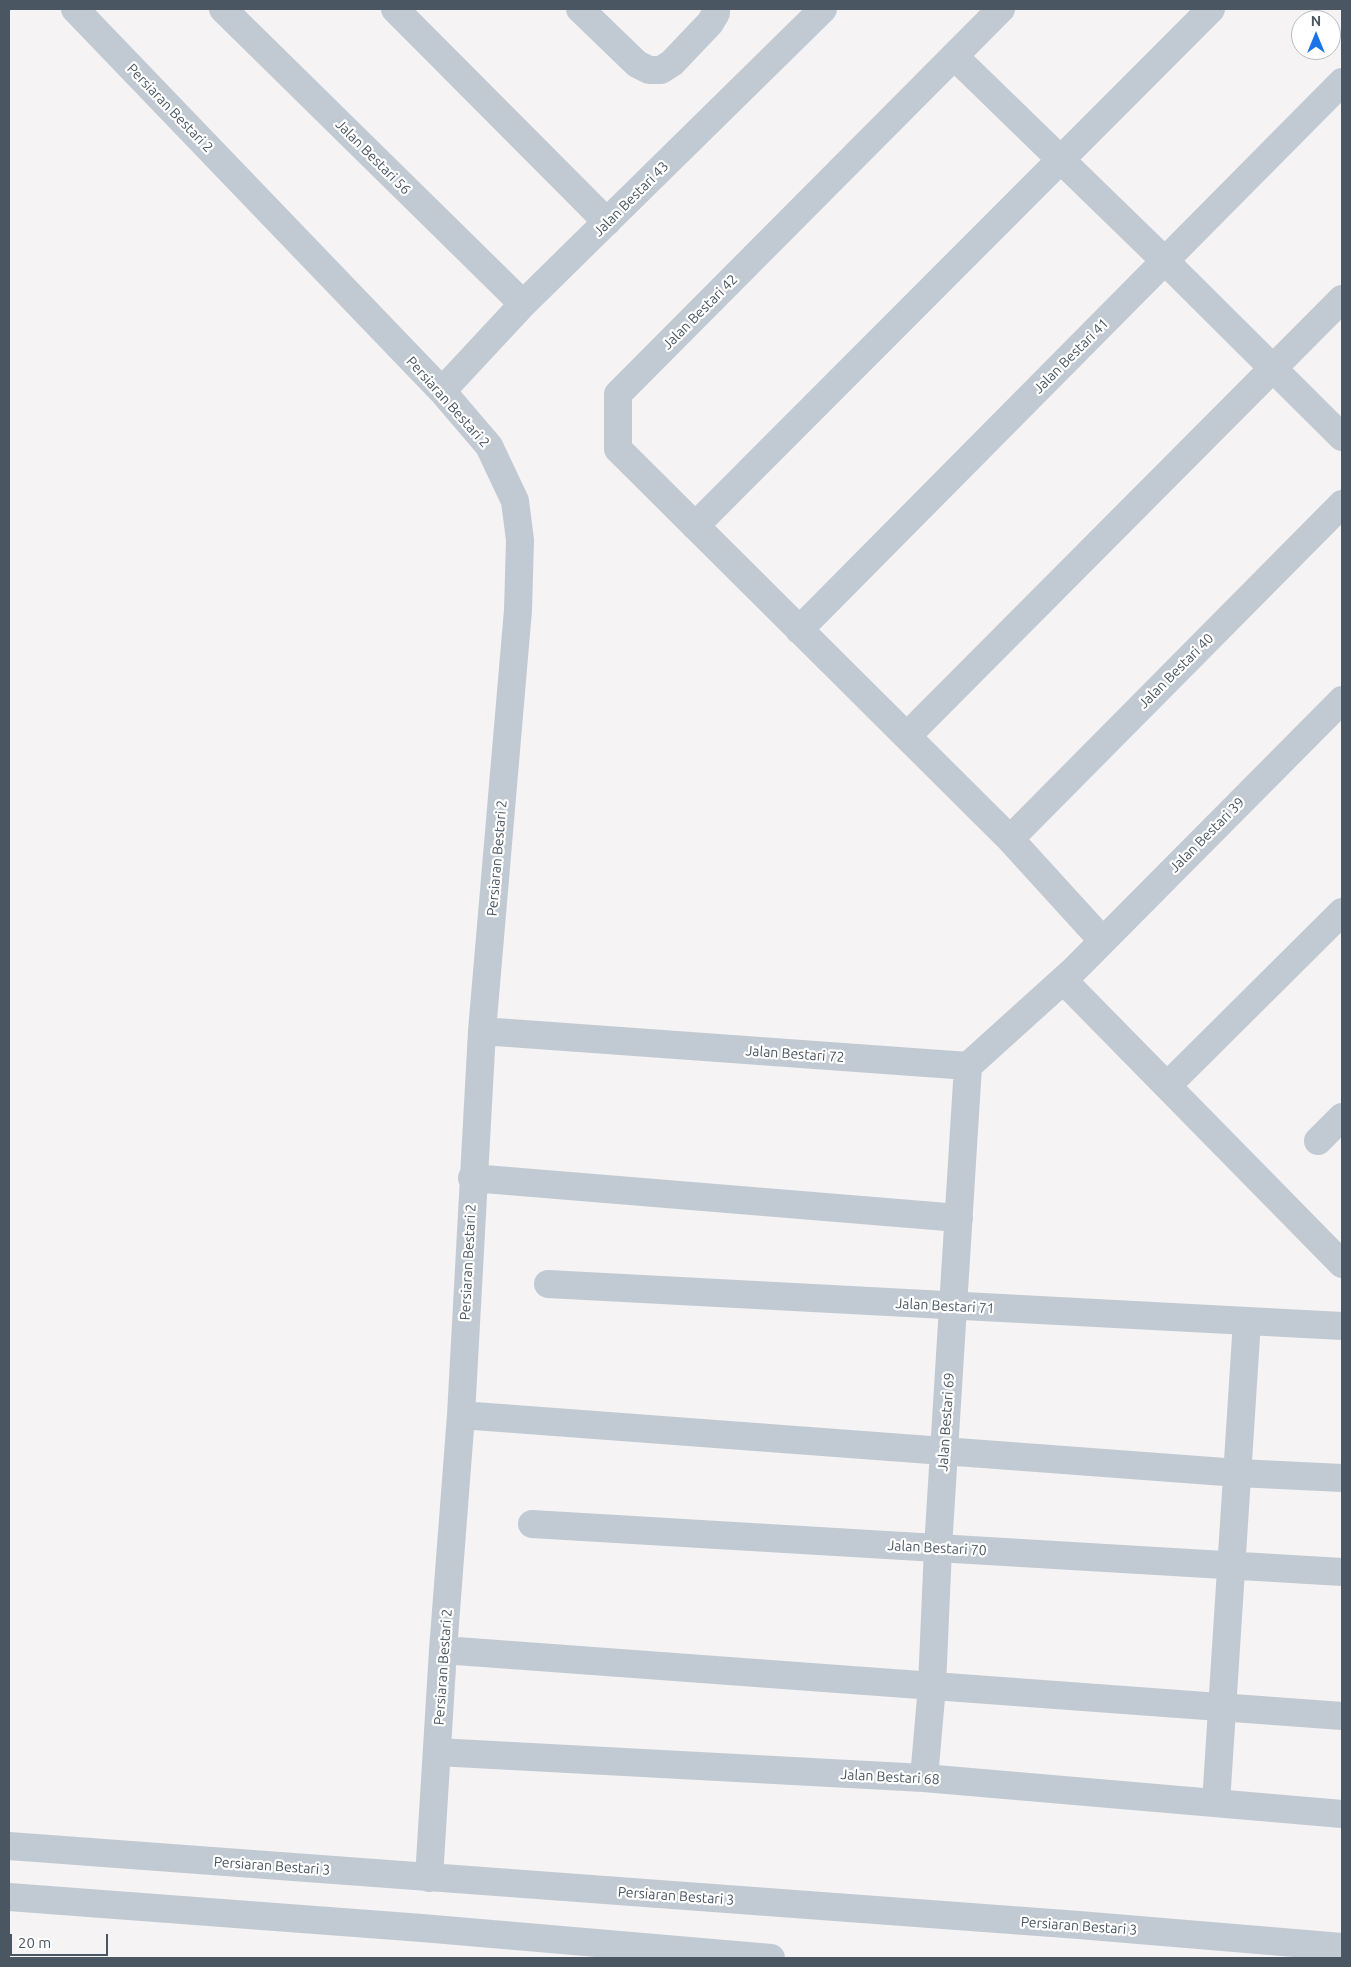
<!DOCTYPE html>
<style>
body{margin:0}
#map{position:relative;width:1351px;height:1967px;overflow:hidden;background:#f5f3f3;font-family:Ubuntu,sans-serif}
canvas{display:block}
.frame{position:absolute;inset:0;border:10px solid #4a5661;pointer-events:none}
.north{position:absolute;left:1291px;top:10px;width:50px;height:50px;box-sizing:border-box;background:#fff;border:1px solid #b7bbc0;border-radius:50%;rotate:0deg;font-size:14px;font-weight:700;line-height:20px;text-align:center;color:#4a5661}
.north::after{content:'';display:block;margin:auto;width:18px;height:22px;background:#1a73e8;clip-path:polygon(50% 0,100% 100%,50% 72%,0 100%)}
.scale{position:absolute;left:10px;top:1934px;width:98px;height:22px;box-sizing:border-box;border:2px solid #4a5661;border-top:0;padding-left:6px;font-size:15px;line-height:18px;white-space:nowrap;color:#4a5661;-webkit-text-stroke:4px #fff;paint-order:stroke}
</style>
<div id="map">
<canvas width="1351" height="1967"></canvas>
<div class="frame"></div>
<div class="north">N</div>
<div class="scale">20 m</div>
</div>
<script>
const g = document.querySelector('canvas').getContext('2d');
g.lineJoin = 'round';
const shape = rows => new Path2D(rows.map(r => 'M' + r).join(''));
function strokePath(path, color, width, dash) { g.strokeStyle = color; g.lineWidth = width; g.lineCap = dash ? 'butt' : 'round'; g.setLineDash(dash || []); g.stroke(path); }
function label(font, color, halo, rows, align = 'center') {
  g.font = font + ' Ubuntu,sans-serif'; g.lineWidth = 4.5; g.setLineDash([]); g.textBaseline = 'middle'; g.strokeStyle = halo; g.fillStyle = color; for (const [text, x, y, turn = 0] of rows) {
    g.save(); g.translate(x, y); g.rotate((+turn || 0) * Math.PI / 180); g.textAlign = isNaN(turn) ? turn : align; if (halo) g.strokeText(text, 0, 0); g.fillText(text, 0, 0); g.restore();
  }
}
const minor = shape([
 [75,9,442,391,489,446,515,501,520,540,518,610,482,1031,461,1415,443,1650,429,1878],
 [223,9,523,304],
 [395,9,607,222],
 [580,9,637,64,649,70,661,70,672,63,710,23,716,13,716,9],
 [1001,9,618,394,618,449,1010,839,1102,940],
 [954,56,1165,261,1342,437],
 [442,391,523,304,823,9],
 [695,526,1211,9],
 [799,630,1342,82],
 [907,736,1342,299],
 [1010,839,1342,504],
 [1063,980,1342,1264],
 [482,1031,968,1066,1072,972,1342,700],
 [1167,1086,1342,912],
 [1318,1141,1342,1117],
 [472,1178,959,1218],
 [548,1284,1342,1326],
 [461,1415,1238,1473,1342,1478],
 [532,1524,1342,1572],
 [443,1650,1342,1716],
 [437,1752,924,1778,1342,1814],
 [924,1778,932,1686,938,1548,968,1066],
 [1216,1803,1247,1321],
 [9,1846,1079,1925,1342,1947],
 [9,1897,422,1928,771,1958]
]);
const streetNames = [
 ["Persiaran Bestari 2",170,108,46],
 ["Jalan Bestari 56",373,157,45],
 ["Jalan Bestari 43",631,199,-45],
 ["Jalan Bestari 42",700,312,-45],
 ["Jalan Bestari 41",1071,356,-45],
 ["Persiaran Bestari 2",448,402,48],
 ["Jalan Bestari 40",1176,671,-45],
 ["Jalan Bestari 39",1207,835,-45],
 ["Persiaran Bestari 2",497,858,-85],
 ["Jalan Bestari 72",795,1054,4],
 ["Persiaran Bestari 2",468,1262,-87],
 ["Jalan Bestari 71",945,1306,3],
 ["Jalan Bestari 69",946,1422,-86],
 ["Jalan Bestari 70",937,1548,3],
 ["Persiaran Bestari 2",443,1667,-86],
 ["Jalan Bestari 68",890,1777,3],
 ["Persiaran Bestari 3",272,1866,4],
 ["Persiaran Bestari 3",676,1896,4],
 ["Persiaran Bestari 3",1079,1926,4]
];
strokePath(minor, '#c1cad2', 28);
label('14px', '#4a5661', '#fff', streetNames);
</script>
